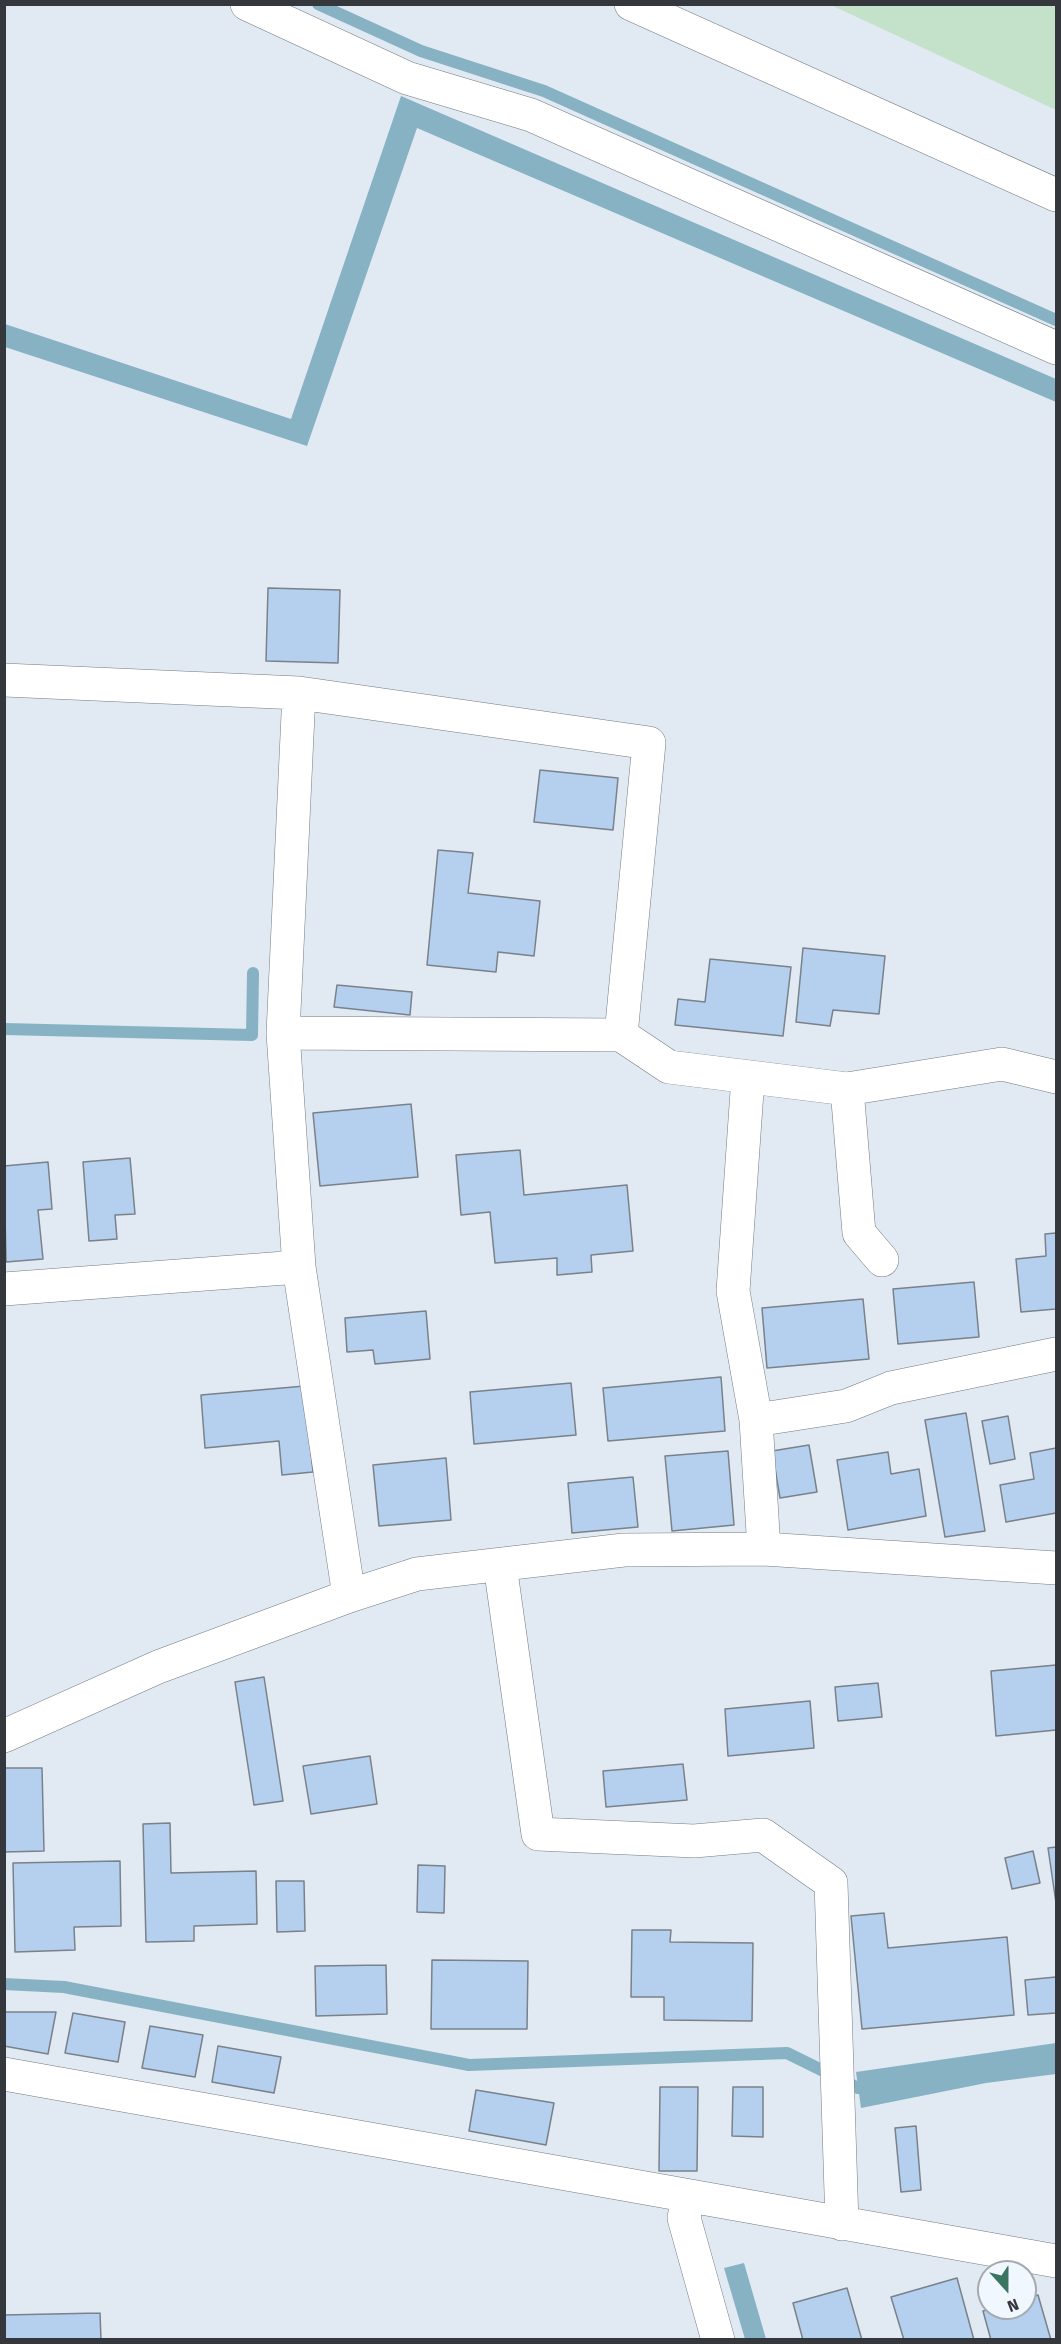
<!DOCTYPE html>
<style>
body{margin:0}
#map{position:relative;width:1061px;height:2344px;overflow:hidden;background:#e1e9f3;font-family:"Fira Sans",sans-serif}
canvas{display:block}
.frame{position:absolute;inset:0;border:6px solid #34373b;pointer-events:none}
.north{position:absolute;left:977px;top:2260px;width:60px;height:60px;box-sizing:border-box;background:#f0f7fe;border:2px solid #a5aab0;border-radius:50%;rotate:159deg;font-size:16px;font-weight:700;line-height:24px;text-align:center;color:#34373b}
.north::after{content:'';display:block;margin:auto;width:21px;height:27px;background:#39755f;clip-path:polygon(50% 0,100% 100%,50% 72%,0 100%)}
</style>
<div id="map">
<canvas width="1061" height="2344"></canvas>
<div class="frame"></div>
<div class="north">N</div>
</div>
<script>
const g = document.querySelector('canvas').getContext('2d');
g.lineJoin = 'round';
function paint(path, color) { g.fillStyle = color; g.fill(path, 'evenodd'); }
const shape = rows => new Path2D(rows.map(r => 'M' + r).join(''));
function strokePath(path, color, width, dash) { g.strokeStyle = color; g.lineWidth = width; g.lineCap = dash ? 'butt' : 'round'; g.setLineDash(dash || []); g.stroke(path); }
const green = shape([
 [831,5,1056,5,1056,110]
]);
const water = shape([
 [401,96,1056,379,1056,402,417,128,307,446,5,347,5,324,291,419],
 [1056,2043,1056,2074,986,2083,861,2108,856,2072],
 [744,2263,766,2339,745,2339,724,2268]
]);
const stream = shape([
 [318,4,421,51,544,91,1056,320],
 [4,1029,252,1035,253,973],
 [4,1984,64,1987,469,2065,787,2053,858,2088,874,2085]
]);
const building = shape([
 [268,588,340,590,338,663,266,661,268,588],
 [540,770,618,778,613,830,534,822,540,770],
 [438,850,473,853,468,893,540,901,534,956,498,952,496,972,427,965,438,850],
 [803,948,885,956,879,1014,833,1010,830,1026,796,1022,803,948],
 [710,959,791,967,783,1036,675,1025,678,999,705,1002,710,959],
 [337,985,412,992,410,1015,334,1007,337,985],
 [411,1104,418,1177,320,1186,313,1113,411,1104],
 [520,1150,524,1195,627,1185,633,1251,591,1255,592,1272,557,1275,557,1258,495,1263,490,1212,461,1215,456,1155,520,1150],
 [130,1158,135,1214,115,1215,117,1239,89,1241,83,1162,130,1158],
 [48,1162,52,1209,38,1210,43,1259,6,1262,4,1166,48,1162],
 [1056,1233,1056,1309,1021,1312,1016,1259,1046,1256,1045,1234,1056,1233],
 [974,1282,979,1337,898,1344,893,1289,974,1282],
 [863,1299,869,1359,767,1368,762,1308,863,1299],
 [426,1311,430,1359,375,1364,373,1350,347,1352,345,1318,426,1311],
 [721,1377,725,1431,608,1441,603,1388,721,1377],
 [571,1383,576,1435,474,1444,470,1392,571,1383],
 [305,1386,313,1472,282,1475,279,1441,205,1448,201,1395,305,1386],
 [966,1413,985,1531,945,1537,925,1420,966,1413],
 [1008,1416,1015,1459,990,1464,982,1421,1008,1416],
 [809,1445,817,1492,780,1498,772,1451,809,1445],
 [1056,1448,1056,1513,1006,1522,1000,1485,1034,1479,1030,1453,1056,1448],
 [728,1451,734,1525,672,1531,665,1456,728,1451],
 [888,1452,891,1474,919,1469,926,1516,848,1530,837,1460,888,1452],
 [446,1458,451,1520,379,1526,373,1465,446,1458],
 [633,1477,638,1527,572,1533,568,1483,633,1477],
 [1056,1665,1056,1730,996,1736,991,1671,1056,1665],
 [264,1677,283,1801,254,1805,235,1682,264,1677],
 [878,1683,882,1717,838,1721,835,1687,878,1683],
 [810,1701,814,1748,728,1756,725,1709,810,1701],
 [370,1756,377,1804,311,1814,303,1766,370,1756],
 [683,1764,687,1800,606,1807,603,1771,683,1764],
 [4,1768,42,1768,44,1851,4,1852,4,1768],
 [170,1823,171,1873,256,1871,257,1924,194,1926,194,1941,146,1942,143,1824,170,1823],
 [1056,1847,1056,1903,1048,1848,1056,1847],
 [1033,1851,1040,1883,1012,1889,1005,1858,1033,1851],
 [120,1861,121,1926,74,1927,75,1950,15,1952,13,1863,120,1861],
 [418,1865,445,1866,444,1913,417,1912,418,1865],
 [276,1881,304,1881,305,1931,277,1932,276,1881],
 [884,1913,888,1948,1007,1937,1014,2015,862,2029,851,1916,884,1913],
 [632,1930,671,1930,670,1942,753,1943,752,2021,664,2020,664,1997,631,1997,632,1930],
 [432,1960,528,1961,527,2029,431,2029,432,1960],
 [386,1965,387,2014,316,2016,315,1966,386,1965],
 [1056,1977,1056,2013,1028,2015,1025,1980,1056,1977],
 [4,2012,56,2012,48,2054,4,2046,4,2012],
 [73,2013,125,2022,118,2062,65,2053,73,2013],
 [150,2026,203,2035,195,2077,142,2068,150,2026],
 [218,2046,281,2057,274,2093,212,2082,218,2046],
 [660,2087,698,2087,697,2171,659,2171,660,2087],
 [733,2087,763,2087,763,2137,732,2136,733,2087],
 [476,2090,554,2103,546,2145,469,2131,476,2090],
 [916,2126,921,2190,901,2192,895,2128,916,2126],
 [957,2278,974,2340,904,2340,891,2297,957,2278],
 [847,2288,862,2340,803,2340,793,2303,847,2288],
 [1038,2295,1051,2340,991,2340,983,2311,994,2308,1025,2308,1025,2299,1038,2295],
 [100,2313,101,2340,4,2340,4,2315,100,2313]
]);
const street = shape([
 [247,4,407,78,531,115,1056,348],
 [631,4,1056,195],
 [4,680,299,693,283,1033,299,1267,349,1596],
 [299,693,649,743,621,1035],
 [283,1033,621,1035,669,1067,847,1089,1002,1064,1056,1077],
 [748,1077,733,1291,756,1420,764,1549],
 [847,1089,859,1233,882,1260],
 [4,1289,299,1267],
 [756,1420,846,1406,891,1388,1056,1354],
 [500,1565,538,1834,694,1841,763,1835,831,1883,842,2224],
 [4,1736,158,1667,349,1596,417,1574,624,1550,764,1549,1056,1568],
 [4,2074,1056,2261],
 [688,2196,684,2218,718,2340]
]);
paint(green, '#c4e2c9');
paint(water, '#87b2c3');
strokePath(stream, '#87b2c3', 12);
paint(building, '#b5d0ee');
strokePath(building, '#79818a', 1.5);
strokePath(street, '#737b83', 34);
strokePath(street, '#fff', 33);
</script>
